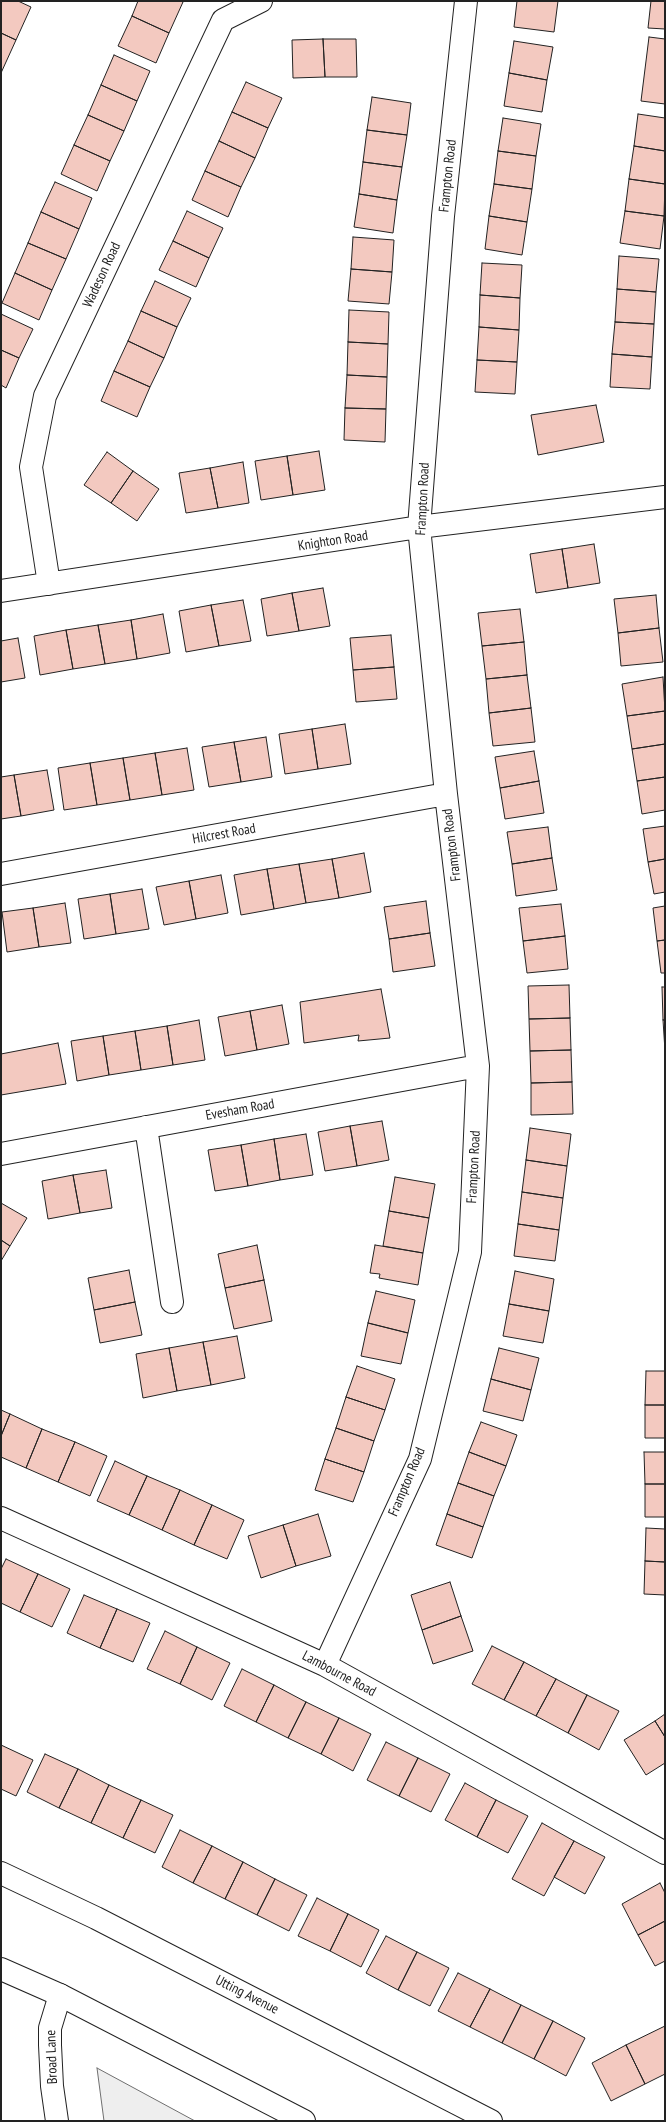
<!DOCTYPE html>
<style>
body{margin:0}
#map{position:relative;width:666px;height:2122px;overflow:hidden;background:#fff;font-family:"PT Sans Narrow",sans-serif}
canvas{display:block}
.frame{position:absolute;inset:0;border:2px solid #222;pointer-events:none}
</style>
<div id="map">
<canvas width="666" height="2122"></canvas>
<div class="frame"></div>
</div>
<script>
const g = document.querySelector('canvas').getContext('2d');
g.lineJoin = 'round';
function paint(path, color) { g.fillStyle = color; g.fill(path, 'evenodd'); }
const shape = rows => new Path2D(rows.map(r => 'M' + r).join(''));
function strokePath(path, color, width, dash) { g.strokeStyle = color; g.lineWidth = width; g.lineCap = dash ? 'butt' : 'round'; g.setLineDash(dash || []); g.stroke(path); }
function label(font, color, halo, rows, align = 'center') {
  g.font = font + ' "PT Sans Narrow",sans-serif'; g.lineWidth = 3; g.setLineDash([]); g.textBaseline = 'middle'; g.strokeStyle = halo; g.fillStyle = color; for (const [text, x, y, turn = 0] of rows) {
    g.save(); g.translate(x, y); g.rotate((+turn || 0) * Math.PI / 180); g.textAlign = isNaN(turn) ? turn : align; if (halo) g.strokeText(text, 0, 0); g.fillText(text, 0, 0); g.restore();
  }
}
const green = shape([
 [97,2068,195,2121,104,2121,97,2068]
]);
const building = shape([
 [1,1,18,1,31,7,16,40,1,33,1,1],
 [138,1,180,1,183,2,169,33,132,16,138,1],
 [517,1,558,1,554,32,514,27,517,1],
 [651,1,665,1,665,29,648,28,651,1],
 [132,16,169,33,156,63,118,46,132,16],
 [1,33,16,40,1,73,1,33],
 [649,37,665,39,665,104,641,101,649,37],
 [323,39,325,77,293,78,292,40,323,39],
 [323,39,356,39,357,77,325,77,323,39],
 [514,41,553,47,547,80,509,73,514,41],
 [114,55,150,71,137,101,101,85,114,55],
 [509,73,547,80,542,112,504,106,509,73],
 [246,82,282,98,268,128,232,112,246,82],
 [101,85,137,101,124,131,88,115,101,85],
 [372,97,411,103,407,135,367,130,372,97],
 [232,112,268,128,255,158,219,141,232,112],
 [638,114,665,118,665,151,634,146,638,114],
 [88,115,124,131,110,161,74,145,88,115],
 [503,118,541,124,536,156,498,151,503,118],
 [367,130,407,135,402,167,363,162,367,130],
 [219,141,255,158,241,187,205,171,219,141],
 [74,145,110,161,97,191,61,174,74,145],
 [634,146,665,151,665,184,629,179,634,146],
 [498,151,536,156,532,189,494,184,498,151],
 [363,162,402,167,397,200,359,194,363,162],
 [205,171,241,187,228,217,192,200,205,171],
 [629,179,665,184,664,216,625,211,629,179],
 [55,182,92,198,79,229,41,212,55,182],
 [494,184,532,189,527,222,489,216,494,184],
 [359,194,397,200,393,233,354,227,359,194],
 [187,211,223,228,209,258,173,241,187,211],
 [625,211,664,216,660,249,620,243,625,211],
 [41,212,79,229,66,259,28,243,41,212],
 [489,216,527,222,522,255,485,249,489,216],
 [353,237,394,240,392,272,351,269,353,237],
 [173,241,209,258,196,287,159,270,173,241],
 [28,243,66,259,52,290,15,273,28,243],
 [619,256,659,259,656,292,617,289,619,256],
 [482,263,522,265,520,298,480,295,482,263],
 [351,269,392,272,389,304,348,301,351,269],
 [15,273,52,290,39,320,2,303,15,273],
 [155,281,191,298,177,327,141,311,155,281],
 [617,289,656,292,654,324,615,322,617,289],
 [480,295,520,298,519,330,479,327,480,295],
 [349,310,389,312,388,344,348,342,349,310],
 [141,311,177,327,164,358,128,341,141,311],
 [1,314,33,329,19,358,1,350,1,314],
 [615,322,654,324,652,357,612,354,615,322],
 [479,327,519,330,517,362,477,360,479,327],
 [128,341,164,358,150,387,114,371,128,341],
 [348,342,388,344,387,377,347,375,348,342],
 [1,350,19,358,6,388,1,385,1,350],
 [612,354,652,357,650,389,610,387,612,354],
 [477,360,517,362,515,394,475,392,477,360],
 [114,371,150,387,137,417,101,401,114,371],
 [347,375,387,377,386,409,345,408,347,375],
 [596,405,604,442,538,455,531,415,596,405],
 [345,408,386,409,385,442,344,440,345,408],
 [319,451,325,490,293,495,287,456,319,451],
 [107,452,133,471,111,503,84,485,107,452],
 [287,456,293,495,261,500,255,461,287,456],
 [243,462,249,503,218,508,210,468,243,462],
 [210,468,218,508,186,513,179,473,210,468],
 [133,471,159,489,137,521,111,503,133,471],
 [594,544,600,583,568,588,562,549,594,544],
 [562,549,568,588,536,593,530,554,562,549],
 [323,588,330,626,299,631,292,593,323,588],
 [292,593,299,631,267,636,261,599,292,593],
 [656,595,659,628,618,633,614,599,656,595],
 [243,600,251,641,219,646,211,605,243,600],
 [211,605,219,646,186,652,179,611,211,605],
 [520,609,524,642,482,646,478,613,520,609],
 [163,614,170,653,137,659,131,620,163,614],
 [131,620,137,659,105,664,98,625,131,620],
 [98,625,105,664,73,669,66,630,98,625],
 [659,628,663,662,621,666,618,633,659,628],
 [66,630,73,669,40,675,34,636,66,630],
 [391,635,394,667,353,670,350,638,391,635],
 [18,638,25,678,1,682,1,641,18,638],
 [524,642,527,675,486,679,482,646,524,642],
 [394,667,397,699,356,702,353,670,394,667],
 [527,675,531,708,489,713,486,679,527,675],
 [663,677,665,711,627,716,622,684,663,677],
 [531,708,535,742,493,746,489,713,531,708],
 [665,711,665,744,632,749,627,716,665,711],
 [345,724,351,764,318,769,312,729,345,724],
 [312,729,318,769,285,774,279,734,312,729],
 [266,737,272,777,241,782,234,742,266,737],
 [234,742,241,782,209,787,202,747,234,742],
 [665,744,665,777,637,781,632,749,665,744],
 [187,748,194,790,162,795,155,753,187,748],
 [534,751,539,781,500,788,495,757,534,751],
 [155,753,162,795,130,800,123,758,155,753],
 [123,758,130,800,97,805,90,763,123,758],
 [90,763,97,805,64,810,58,768,90,763],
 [47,770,54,810,21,816,14,775,47,770],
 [14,775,21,816,1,819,1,777,14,775],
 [665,777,665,810,642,814,637,781,665,777],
 [539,781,544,813,505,819,500,788,539,781],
 [665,826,665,859,648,862,643,829,665,826],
 [548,827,552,858,512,864,507,832,548,827],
 [364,853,371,892,339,898,332,859,364,853],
 [552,858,557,890,516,896,512,864,552,858],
 [332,859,339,898,306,903,299,864,332,859],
 [665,859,665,892,654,894,648,862,665,859],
 [299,864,306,903,274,909,267,869,299,864],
 [267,869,274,909,241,915,234,875,267,869],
 [221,875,228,913,196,919,189,881,221,875],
 [189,881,196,919,164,925,156,887,189,881],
 [142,889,149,929,116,934,110,894,142,889],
 [110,894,116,934,84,939,78,899,110,894],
 [426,901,430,933,389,939,384,907,426,901],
 [65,903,71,943,39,947,33,908,65,903],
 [561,904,565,936,523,941,519,908,561,904],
 [665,906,665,940,657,941,653,908,665,906],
 [33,908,39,947,7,952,2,912,33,908],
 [430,933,435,966,393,972,389,939,430,933],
 [565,936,568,969,527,973,523,941,565,936],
 [665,940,665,973,661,973,657,941,665,940],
 [569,985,570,1018,529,1019,528,986,569,985],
 [662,987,665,987,665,1020,663,1020,662,987],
 [381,989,390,1038,358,1041,359,1035,304,1043,300,1002,381,989],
 [282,1005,289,1044,257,1050,250,1011,282,1005],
 [250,1011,257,1050,225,1056,218,1017,250,1011],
 [570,1018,571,1050,530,1051,529,1019,570,1018],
 [199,1020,205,1060,173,1065,167,1026,199,1020],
 [663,1020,665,1020,665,1051,663,1020],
 [167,1026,173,1065,141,1070,135,1031,167,1026],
 [135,1031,141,1070,109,1075,103,1036,135,1031],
 [103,1036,109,1075,77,1081,71,1041,103,1036],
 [58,1043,66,1084,1,1095,1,1054,58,1043],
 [571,1050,572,1082,531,1083,530,1051,571,1050],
 [572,1082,573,1114,531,1115,531,1083,572,1082],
 [382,1121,389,1160,357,1166,350,1126,382,1121],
 [350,1126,357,1166,325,1171,318,1132,350,1126],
 [530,1128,571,1134,567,1166,526,1160,530,1128],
 [306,1134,313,1175,280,1180,274,1139,306,1134],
 [274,1139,280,1180,248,1186,241,1145,274,1139],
 [241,1145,248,1186,215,1191,208,1150,241,1145],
 [526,1160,567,1166,563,1198,522,1192,526,1160],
 [106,1170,112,1208,80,1213,73,1175,106,1170],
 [73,1175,80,1213,48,1219,42,1181,73,1175],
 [395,1177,435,1184,429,1218,389,1211,395,1177],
 [522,1192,563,1198,559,1230,518,1224,522,1192],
 [1,1203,27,1218,10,1246,1,1240,1,1203],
 [389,1211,429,1218,423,1253,383,1246,389,1211],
 [518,1224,559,1230,555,1261,514,1256,518,1224],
 [1,1240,10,1246,1,1261,1,1240],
 [257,1245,264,1280,225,1288,218,1254,257,1245],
 [375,1245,423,1253,418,1285,379,1278,380,1274,370,1273,375,1245],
 [129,1270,135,1302,94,1310,88,1278,129,1270],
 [515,1271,554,1279,549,1311,509,1304,515,1271],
 [264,1280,272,1321,234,1329,225,1288,264,1280],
 [376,1291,415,1300,408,1333,368,1323,376,1291],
 [135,1302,142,1335,100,1343,94,1310,135,1302],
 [509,1304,549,1311,543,1343,503,1336,509,1304],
 [368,1323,408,1333,401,1364,361,1356,368,1323],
 [237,1336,245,1378,211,1385,203,1342,237,1336],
 [203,1342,211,1385,177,1391,169,1348,203,1342],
 [169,1348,177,1391,143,1398,136,1354,169,1348],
 [499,1348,539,1358,531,1390,491,1379,499,1348],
 [357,1366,395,1379,385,1410,346,1397,357,1366],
 [646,1371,665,1371,665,1405,645,1405,646,1371],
 [491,1379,531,1390,523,1421,483,1411,491,1379],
 [346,1397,385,1410,374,1441,336,1428,346,1397],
 [645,1405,665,1405,665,1438,645,1438,645,1405],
 [1,1410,10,1414,1,1436,1,1410],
 [10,1414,42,1429,26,1468,1,1457,1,1436,10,1414],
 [481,1422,517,1435,506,1466,469,1452,481,1422],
 [336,1428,374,1441,364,1472,325,1459,336,1428],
 [42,1429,75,1442,58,1482,26,1468,42,1429],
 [75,1442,107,1456,90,1496,58,1482,75,1442],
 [469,1452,506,1466,494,1496,458,1483,469,1452],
 [644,1452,665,1452,665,1484,645,1484,644,1452],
 [325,1459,364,1472,353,1502,315,1490,325,1459],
 [115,1461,147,1476,129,1515,97,1501,115,1461],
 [147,1476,180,1490,162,1530,129,1515,147,1476],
 [458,1483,494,1496,483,1527,447,1514,458,1483],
 [645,1484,665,1484,665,1517,645,1517,645,1484],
 [180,1490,212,1505,194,1545,162,1530,180,1490],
 [212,1505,244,1520,227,1559,194,1545,212,1505],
 [318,1514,331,1556,296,1566,283,1525,318,1514],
 [447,1514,483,1527,472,1558,436,1545,447,1514],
 [283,1525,296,1566,261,1578,248,1536,283,1525],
 [646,1528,665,1529,665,1562,645,1561,646,1528],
 [6,1559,38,1574,20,1612,1,1603,1,1569,6,1559],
 [645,1561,665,1562,665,1595,644,1594,645,1561],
 [38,1574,70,1589,52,1627,20,1612,38,1574],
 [450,1582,461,1616,422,1630,411,1595,450,1582],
 [84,1595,117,1609,100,1648,67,1633,84,1595],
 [117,1609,150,1623,133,1662,100,1648,117,1609],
 [461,1616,473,1651,433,1664,422,1630,461,1616],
 [165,1631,197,1647,180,1684,147,1669,165,1631],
 [492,1646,524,1662,504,1700,472,1684,492,1646],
 [197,1647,230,1663,212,1700,180,1684,197,1647],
 [524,1662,556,1679,536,1716,504,1700,524,1662],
 [242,1669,274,1685,256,1722,224,1706,242,1669],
 [556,1679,587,1695,568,1733,536,1716,556,1679],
 [274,1685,306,1702,288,1738,256,1722,274,1685],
 [587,1695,619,1711,599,1750,568,1733,587,1695],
 [306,1702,339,1718,321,1754,288,1738,306,1702],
 [665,1714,665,1737,655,1721,665,1714],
 [339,1718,371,1734,353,1771,321,1754,339,1718],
 [655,1721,665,1737,665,1763,646,1775,624,1740,655,1721],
 [386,1742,418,1758,399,1796,367,1780,386,1742],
 [1,1745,33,1760,16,1796,1,1789,1,1745],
 [45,1754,78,1769,59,1808,27,1792,45,1754],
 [418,1758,450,1774,431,1812,399,1796,418,1758],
 [78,1769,109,1785,91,1823,59,1808,78,1769],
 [465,1783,496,1800,477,1837,445,1820,465,1783],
 [109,1785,141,1800,123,1838,91,1823,109,1785],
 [141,1800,173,1815,155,1853,123,1838,141,1800],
 [496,1800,528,1816,508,1853,477,1837,496,1800],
 [542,1823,574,1841,544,1896,512,1879,542,1823],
 [180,1830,212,1846,193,1883,162,1867,180,1830],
 [574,1841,605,1857,585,1894,554,1877,574,1841],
 [212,1846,243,1862,225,1899,193,1883,212,1846],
 [243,1862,275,1879,257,1915,225,1899,243,1862],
 [275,1879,307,1895,289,1931,257,1915,275,1879],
 [660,1883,665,1893,665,1921,638,1935,622,1904,660,1883],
 [317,1898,348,1914,330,1951,298,1936,317,1898],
 [348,1914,379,1930,361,1967,330,1951,348,1914],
 [665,1921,665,1961,655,1966,638,1935,665,1921],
 [386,1936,417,1952,398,1990,366,1973,386,1936],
 [417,1952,449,1968,430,2006,398,1990,417,1952],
 [458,1973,490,1989,470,2027,438,2011,458,1973],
 [490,1989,521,2005,502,2043,470,2027,490,1989],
 [521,2005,553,2021,534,2059,502,2043,521,2005],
 [553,2021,585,2038,566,2076,534,2059,553,2021],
 [665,2026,665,2074,645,2084,626,2045,665,2026],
 [626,2045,645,2084,611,2101,592,2063,626,2045]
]);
const minor = shape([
 [49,584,31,467,45,396,223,20,261,1],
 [1,591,419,527,665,497],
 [1,874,446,794],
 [146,1127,172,1302],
 [1,1154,478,1066],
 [1,1518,325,1665,665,1853],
 [325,1665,420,1459,470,1252,478,1066,446,794,419,527,443,216,466,1],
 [57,2121,52,2086,50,2045,50,2028,60,1995]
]);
const tertiary = shape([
 [1,1873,96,1918,491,2121],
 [1,1969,60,1995,304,2121]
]);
const streetNames = [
 ["Frampton Road",448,176,-84],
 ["Wadeson Road",102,275,-65],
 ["Frampton Road",423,499,-87],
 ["Knighton Road",333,541,-9],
 ["Hilcrest Road",224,834,-10],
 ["Frampton Road",452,845,-97],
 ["Evesham Road",240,1110,-10],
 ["Frampton Road",474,1167,-87],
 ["Frampton Road",407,1482,-67],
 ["Lambourne Road",339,1674,28],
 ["Utting Avenue",247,1995,27],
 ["Broad Lane",52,2057,-92]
];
paint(green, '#eee');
strokePath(green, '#6f6f6f', 1);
paint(building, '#f3c9c0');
strokePath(building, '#222', 1);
strokePath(minor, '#222', 24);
strokePath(tertiary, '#222', 24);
strokePath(minor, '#fff', 22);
strokePath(tertiary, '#fff', 22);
label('14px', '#222', '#fff', streetNames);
</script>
